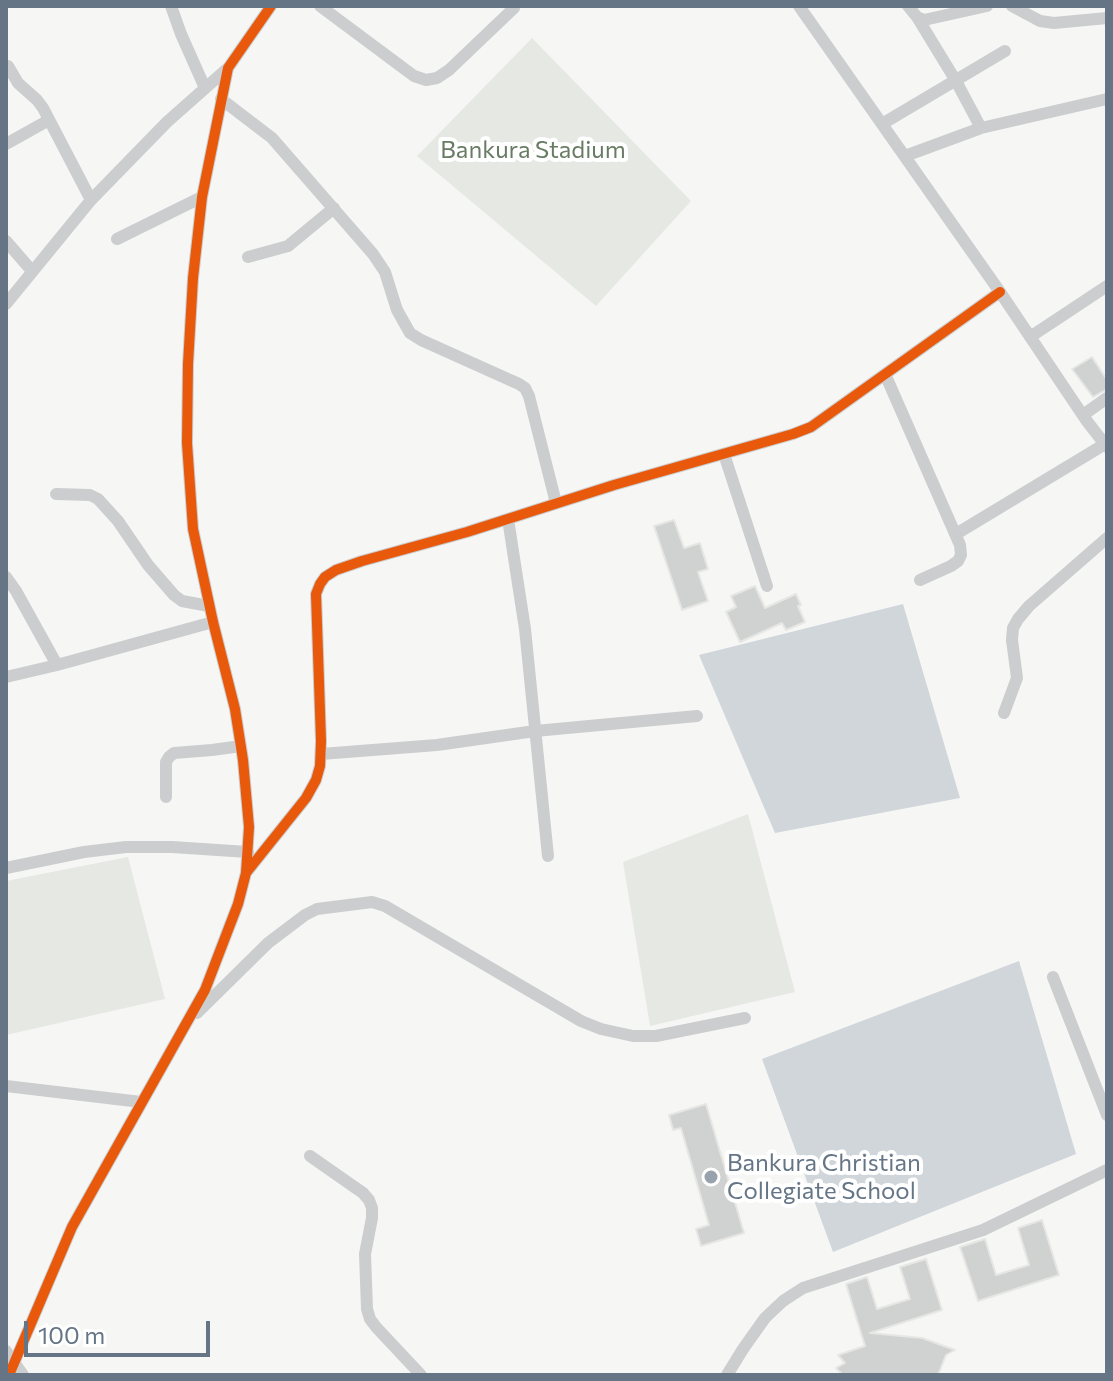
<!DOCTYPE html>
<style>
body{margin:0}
#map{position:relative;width:1113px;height:1381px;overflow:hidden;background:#f6f6f5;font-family:Commissioner,sans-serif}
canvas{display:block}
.frame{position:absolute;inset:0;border:8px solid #657585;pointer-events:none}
.scale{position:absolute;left:24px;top:1321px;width:186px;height:36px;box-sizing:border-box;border:4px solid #657585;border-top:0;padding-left:10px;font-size:24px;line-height:28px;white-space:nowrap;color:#657585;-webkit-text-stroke:6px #fff;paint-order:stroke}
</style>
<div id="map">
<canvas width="1113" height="1381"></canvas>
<div class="frame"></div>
<div class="scale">100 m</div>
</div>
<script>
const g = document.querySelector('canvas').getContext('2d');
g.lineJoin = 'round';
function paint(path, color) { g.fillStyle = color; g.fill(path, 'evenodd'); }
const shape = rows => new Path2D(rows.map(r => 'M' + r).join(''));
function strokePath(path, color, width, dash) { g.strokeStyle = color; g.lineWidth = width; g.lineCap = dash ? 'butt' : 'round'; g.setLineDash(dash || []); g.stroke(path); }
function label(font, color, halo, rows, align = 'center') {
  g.font = font + ' Commissioner,sans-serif'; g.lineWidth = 8; g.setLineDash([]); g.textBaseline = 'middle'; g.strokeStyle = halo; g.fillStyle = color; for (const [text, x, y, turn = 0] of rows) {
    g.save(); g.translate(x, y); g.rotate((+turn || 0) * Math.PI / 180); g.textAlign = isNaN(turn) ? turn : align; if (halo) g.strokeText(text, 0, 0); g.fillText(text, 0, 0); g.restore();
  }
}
const green = shape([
 [532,38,691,201,596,306,417,156],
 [748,814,795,992,650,1026,623,862],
 [128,857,165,999,6,1035,6,881]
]);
const water = shape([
 [903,604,960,798,775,833,699,655],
 [1019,961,1076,1154,833,1252,762,1059]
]);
const building = shape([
 [1092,357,1107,380,1107,389,1093,397,1072,369,1092,357],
 [674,520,684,548,700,543,708,569,698,572,708,601,682,610,654,526,674,520],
 [755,586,765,608,796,594,801,605,798,606,805,622,786,630,782,623,740,642,726,612,736,607,731,596,755,586],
 [706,1104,744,1233,701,1246,696,1229,709,1225,681,1128,673,1130,669,1115,706,1104],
 [1042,1220,1059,1275,978,1301,960,1247,985,1239,996,1275,1029,1265,1018,1228,1042,1220],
 [926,1259,942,1310,870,1333,922,1338,955,1350,946,1355,938,1375,843,1375,836,1368,845,1363,838,1355,865,1346,846,1284,867,1277,877,1309,910,1299,900,1267,926,1259]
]);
const minor = shape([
 [171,6,181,34,205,88],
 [320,6,414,76,426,80,437,78,449,70,514,8],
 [799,6,1000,292,1086,420,1107,447],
 [908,6,917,17,924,20,987,6],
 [1012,6,1040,21,1054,23,1107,18],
 [917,17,956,81,981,128],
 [8,66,18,83,37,100,43,108,91,200],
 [221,99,272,138,373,254,385,272,397,310,410,333,421,340,519,384,525,388,529,396,556,503],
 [882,124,1005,51],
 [6,144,49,120],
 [905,156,981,128,1107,99],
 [117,239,202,197],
 [6,241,32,271],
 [248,257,288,246,334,208],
 [6,304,91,200,167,122,228,68],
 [1030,337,1107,286],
 [885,374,960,545,961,555,958,561,951,566,920,580],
 [1083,415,1107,398],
 [724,454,767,586],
 [56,494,90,495,98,499,118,521,148,565,174,595,182,601,209,606],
 [508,519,525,629,548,856],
 [956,534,1105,444],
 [6,577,16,591,57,665],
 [6,677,57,665,213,622],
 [1004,713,1017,678,1012,640,1013,628,1018,619,1029,606,1107,538],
 [321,754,437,745,535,731,697,716],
 [166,797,166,762,169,757,174,753,212,750,241,746],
 [6,868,84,852,126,847,172,847,248,852],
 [246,873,306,798,316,780,320,766,321,741,316,594,320,584,325,577,336,570,362,561,467,532,614,485,793,434,811,427,1000,292],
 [1053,977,1107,1115],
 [197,1013,268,943,305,915,317,909,372,902,385,906,581,1021,601,1029,633,1036,656,1036,745,1018],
 [6,1086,141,1102],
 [310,1156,363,1193,369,1200,372,1208,372,1218,365,1254,367,1309,370,1319,376,1327,421,1375],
 [6,1351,23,1375],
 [9,1375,72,1227,205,990,238,904,246,873,249,827,243,760,235,709,213,622,193,529,187,443,188,364,193,278,202,197,228,68,271,6],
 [727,1375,743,1349,765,1318,783,1301,803,1288,983,1230,1107,1170]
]);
const cycleway = shape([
 [246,873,306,798,316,780,320,766,321,741,316,594,320,584,325,577,336,570,362,561,467,532,614,485,793,434,811,427,1000,292],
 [9,1375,72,1227,205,990,238,904,246,873,249,827,243,760,235,709,213,622,193,529,187,443,188,364,193,278,202,197,228,68,271,6]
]);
const markers = [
 [711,1177,8,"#98a2ac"]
];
const parkNames = [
 ["Bankura Stadium",533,150]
];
const poiNames = [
 ["Bankura Christian",727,1163],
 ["Collegiate School",727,1191]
];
paint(green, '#e6e9e3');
paint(water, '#d0d6da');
paint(building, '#d0d1d1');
strokePath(building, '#e6e6e4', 2);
strokePath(minor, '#cccdce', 12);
strokePath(cycleway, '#e8590c', 10);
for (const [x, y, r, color] of markers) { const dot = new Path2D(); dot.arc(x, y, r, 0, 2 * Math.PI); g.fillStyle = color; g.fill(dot); strokePath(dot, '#fff', 3); }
label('24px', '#687c64', '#fff', parkNames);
label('24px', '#657585', '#fff', poiNames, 'left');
</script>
